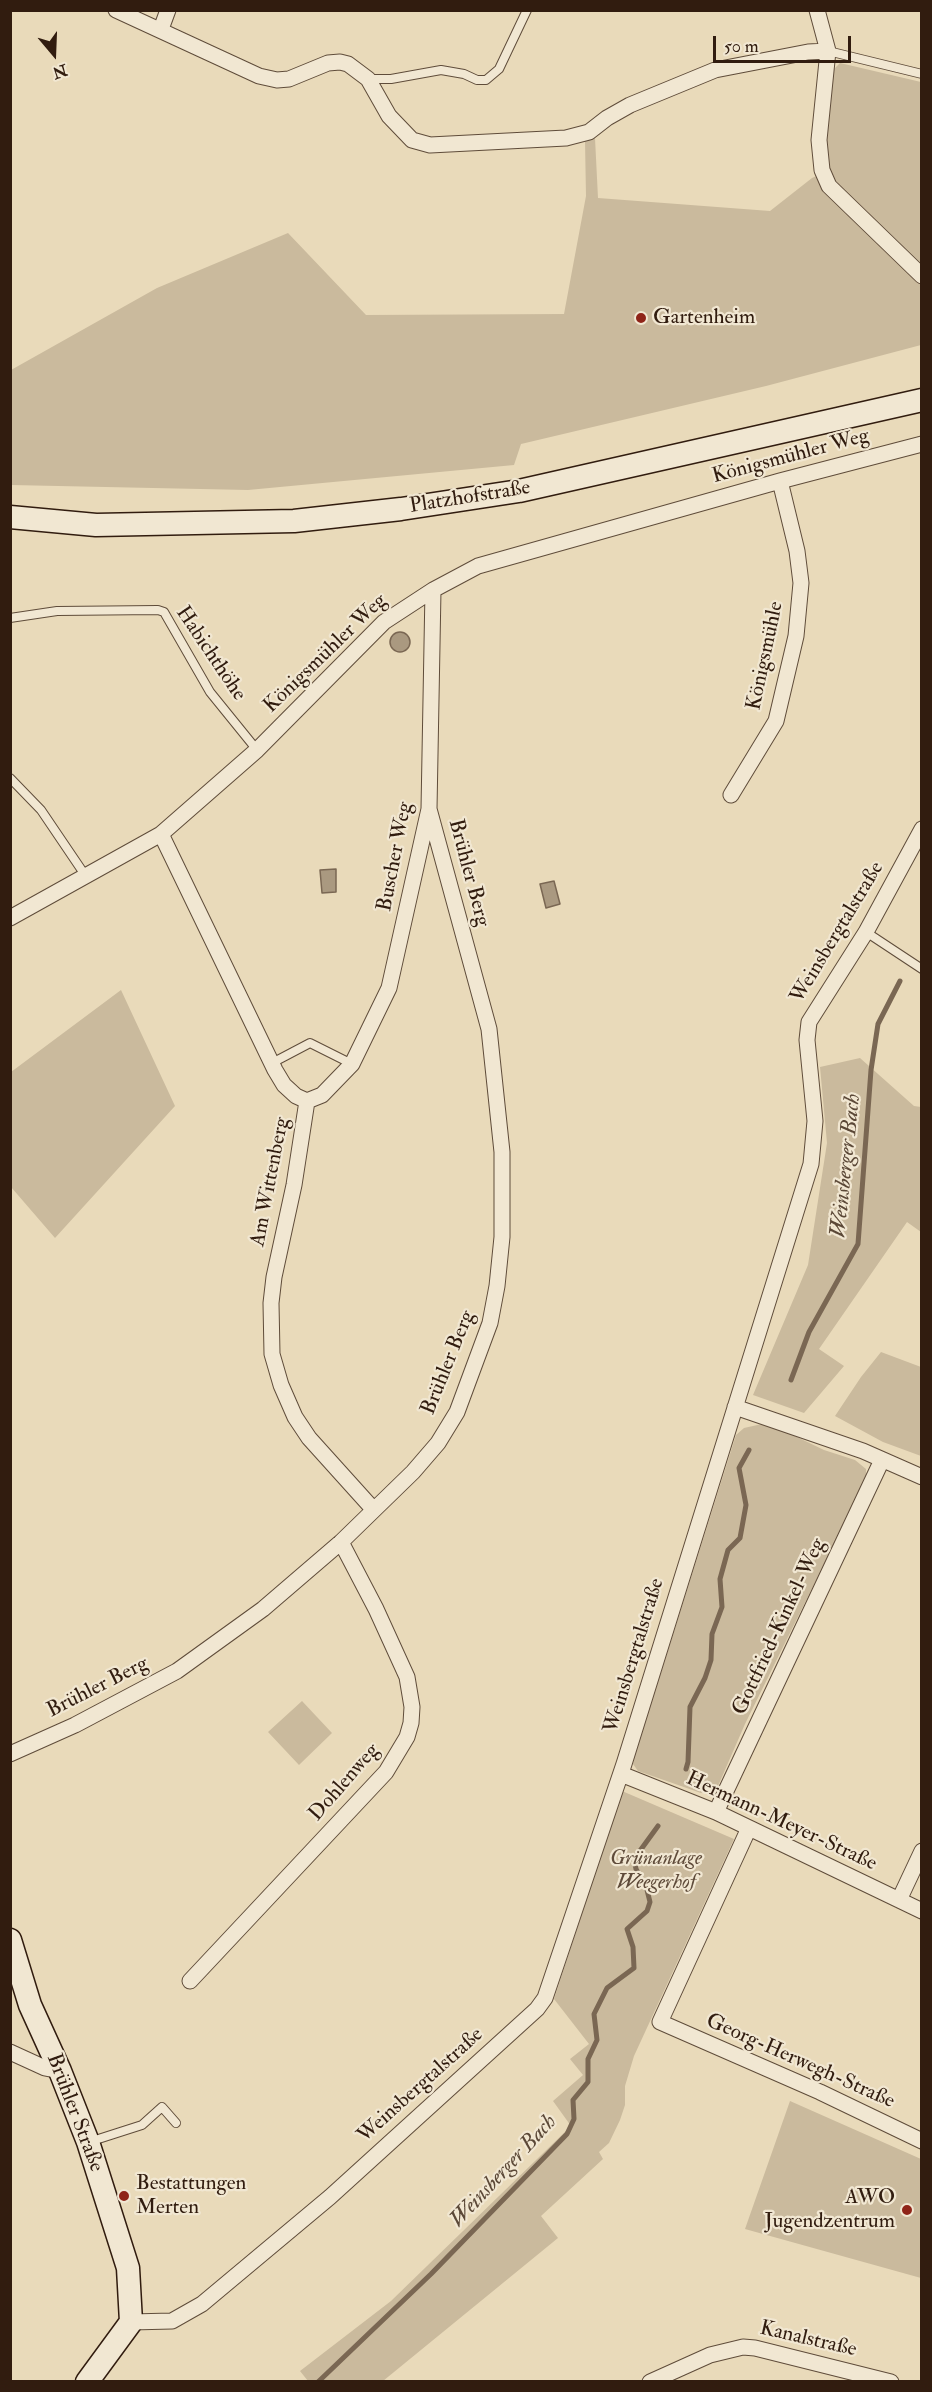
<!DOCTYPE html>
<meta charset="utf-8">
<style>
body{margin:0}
#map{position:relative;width:932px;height:2392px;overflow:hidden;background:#e9daba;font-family:"IM FELL Double Pica",serif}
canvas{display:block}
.frame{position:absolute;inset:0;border:12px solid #311c0f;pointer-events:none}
.north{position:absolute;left:24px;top:24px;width:60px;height:60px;-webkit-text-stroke:4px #f1e7d2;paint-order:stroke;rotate:161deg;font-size:16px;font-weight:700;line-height:24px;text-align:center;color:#311c0f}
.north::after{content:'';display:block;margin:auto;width:21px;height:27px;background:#311c0f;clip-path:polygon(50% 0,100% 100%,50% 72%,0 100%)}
.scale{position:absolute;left:713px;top:36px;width:138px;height:27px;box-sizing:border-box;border:3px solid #311c0f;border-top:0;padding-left:8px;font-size:18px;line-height:21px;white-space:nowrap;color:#311c0f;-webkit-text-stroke:4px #f1e7d2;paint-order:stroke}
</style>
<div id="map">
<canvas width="932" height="2392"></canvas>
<div class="frame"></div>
<div class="north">N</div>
<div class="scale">50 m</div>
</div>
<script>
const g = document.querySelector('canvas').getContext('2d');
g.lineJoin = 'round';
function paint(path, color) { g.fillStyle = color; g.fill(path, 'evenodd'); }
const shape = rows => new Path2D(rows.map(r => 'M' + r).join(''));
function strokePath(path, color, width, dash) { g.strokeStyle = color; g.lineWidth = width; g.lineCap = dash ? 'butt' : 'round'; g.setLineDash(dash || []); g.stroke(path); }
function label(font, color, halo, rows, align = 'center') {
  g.font = font + ' "IM FELL Double Pica",serif'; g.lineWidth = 4.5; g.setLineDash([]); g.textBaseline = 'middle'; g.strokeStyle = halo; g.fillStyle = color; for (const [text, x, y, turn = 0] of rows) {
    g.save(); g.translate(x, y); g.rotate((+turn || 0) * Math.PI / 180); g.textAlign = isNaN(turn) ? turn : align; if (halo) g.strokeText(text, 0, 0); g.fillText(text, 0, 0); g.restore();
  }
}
const green = shape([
 [840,63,921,82,921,345,766,386,521,444,514,465,248,490,11,485,11,370,157,288,288,233,366,315,564,314,586,196,585,141,595,138,598,198,770,211,812,178,828,171,826,159,831,72],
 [121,990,175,1106,55,1238,11,1187,11,1072],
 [860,1058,914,1106,921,1107,921,1232,907,1222,819,1349,844,1366,804,1413,753,1395,808,1265,827,1143,820,1067],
 [881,1352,921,1367,921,1456,883,1442,835,1416,861,1377],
 [762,1424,774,1426,824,1450,855,1460,866,1469,866,1479,745,1724,718,1786,713,1791,701,1793,638,1771,633,1764,634,1758,736,1435,744,1428],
 [302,1701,332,1733,299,1765,268,1732],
 [622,1791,734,1839,634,2056,625,2086,625,2105,620,2120,609,2143,599,2152,603,2159,541,2216,558,2238,383,2381,308,2381,300,2371,391,2301,571,2126,553,2101,583,2075,570,2059,589,2044,554,1999],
 [790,2101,921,2159,921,2278,745,2229]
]);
const water = shape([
 '390 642a10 10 0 1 1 20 0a10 10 0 1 1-20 0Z',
 [336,869,336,892,322,893,320,870,336,869],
 [554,881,560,904,546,908,540,884,554,881]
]);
const stream = shape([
 [791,1380,809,1332,858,1244,871,1070,878,1024,900,981],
 [686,1769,688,1762,690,1707,705,1678,711,1660,712,1634,722,1607,720,1579,728,1550,740,1538,746,1505,739,1468,749,1450],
 [318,2382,431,2274,567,2134,574,2119,573,2100,588,2082,588,2059,597,2040,594,2014,607,1988,634,1968,633,1947,627,1929,647,1911,650,1902,647,1890,636,1869,634,1859,658,1826]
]);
const lane = shape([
 [828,51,922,74],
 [369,79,391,79,441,70,464,74,477,80,486,80,499,69,527,10],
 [10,618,57,611,158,610,164,612,210,692,257,750],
 [10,778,41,810,85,875],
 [866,932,922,969],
 [272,1063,310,1043,352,1064],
 [89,2142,142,2125,162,2107,176,2123]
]);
const street = shape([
 [116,10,259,76,277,80,289,79,328,63,340,62,348,64,368,79,389,116,412,140,430,145,566,138,589,132,607,118,630,105,715,70,808,52,828,51],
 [817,10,828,51,819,140,822,170,829,186,922,276],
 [161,29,168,10],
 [731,795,776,721,796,636,801,583,797,551,780,481],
 [161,834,275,1070,284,1085,296,1096,307,1101,294,1185,274,1277,271,1303,272,1354,281,1385,295,1417,309,1438,373,1509],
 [10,918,161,834,257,750,384,622,433,590,478,566,780,481,922,444],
 [307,1101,322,1095,352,1064,389,988,429,809,433,590],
 [735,1407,863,1451,922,1477],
 [10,1754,75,1725,177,1671,263,1609,341,1542,413,1472,438,1443,457,1412,490,1323,497,1286,502,1237,502,1152,489,1029,429,809],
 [621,1774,716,1812,922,1911],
 [716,1812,882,1460],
 [749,1828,660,2022,820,2092,922,2141],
 [899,1900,922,1851],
 [190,1981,386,1772,407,1737,411,1723,412,1707,407,1677,376,1609,341,1542],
 [10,2052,45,2068,60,2071],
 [131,2322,172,2321,202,2304,330,2197,537,2009,545,1998,624,1764,811,1164,815,1121,807,1040,809,1022,866,932,922,829],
 [650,2382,710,2355,743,2347,755,2348,891,2382]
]);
const secondary = shape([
 [10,517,96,525,294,521,401,509,519,491,922,400],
 [10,1940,30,2005,60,2071,88,2142,128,2268,131,2322,87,2382]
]);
const markers = [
 [641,318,6,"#8f2418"],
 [124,2196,6,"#8f2418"],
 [907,2210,6,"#8f2418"]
];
const poiNames = [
 ["Gartenheim",653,318],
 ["Bestattungen",136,2184],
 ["Merten",136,2208],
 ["AWO",895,2198,"right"],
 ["Jugendzentrum",895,2222,"right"]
];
const streetNames = [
 ["Königsmühler Weg",791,457,-15],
 ["Platzhofstraße",470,498,-9],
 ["Habichthöhe",210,654,56],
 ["Königsmühler Weg",326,654,-44],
 ["Königsmühle",766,656,-78],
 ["Buscher Weg",396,857,-79],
 ["Brühler Berg",468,873,75],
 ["Weinsbergtalstraße",838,933,-59],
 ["Am Wittenberg",271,1182,-79],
 ["Brühler Berg",449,1363,-68],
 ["Gottfried-Kinkel-Weg",780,1627,-65],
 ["Weinsbergtalstraße",635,1656,-73],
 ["Brühler Berg",98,1688,-27],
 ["Dohlenweg",345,1783,-49],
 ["Hermann-Meyer-Straße",781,1822,25],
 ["Georg-Herwegh-Straße",800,2062,24],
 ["Weinsbergtalstraße",421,2086,-42],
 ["Brühler Straße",74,2113,69],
 ["Kanalstraße",808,2340,13]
];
const parkNames = [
 ["Grünanlage",656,1859],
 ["Weegerhof",656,1883]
];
const waterNames = [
 ["Weinsberger Bach",847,1166,-84],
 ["Weinsberger Bach",504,2172,-47]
];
paint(green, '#caba9d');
paint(water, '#aa9980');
strokePath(water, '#7a6753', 1.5);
strokePath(stream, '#7a6753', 5);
strokePath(lane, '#5f4c3a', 10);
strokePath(street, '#5f4c3a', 17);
strokePath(secondary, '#311c0f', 25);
strokePath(lane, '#f1e7d2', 8);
strokePath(street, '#f1e7d2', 15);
strokePath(secondary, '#f1e7d2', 22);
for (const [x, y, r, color] of markers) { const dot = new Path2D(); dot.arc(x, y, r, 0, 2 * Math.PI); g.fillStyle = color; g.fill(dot); strokePath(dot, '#f1e7d2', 2); }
label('21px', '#311c0f', '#f1e7d2', poiNames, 'left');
label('21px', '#311c0f', '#f1e7d2', streetNames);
label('italic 21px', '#5f4b3a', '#f1e7d2', parkNames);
label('italic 22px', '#5b4837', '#f1e7d2', waterNames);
</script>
